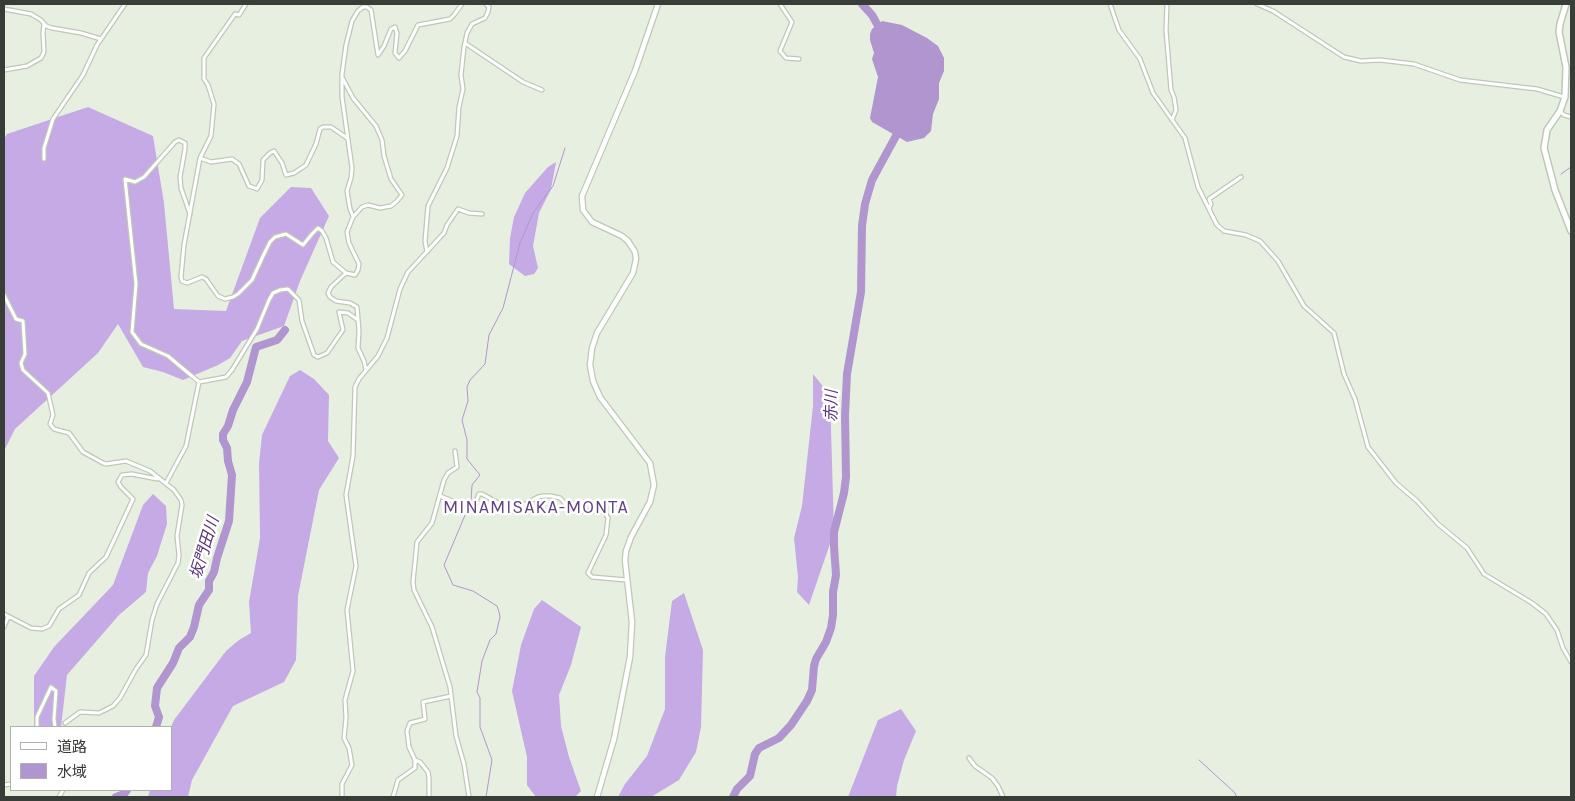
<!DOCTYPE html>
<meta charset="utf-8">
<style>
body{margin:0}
#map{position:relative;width:1575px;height:801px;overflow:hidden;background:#e7f0e0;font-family:Karla,"Noto Sans JP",sans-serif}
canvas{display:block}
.frame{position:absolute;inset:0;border:5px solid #393d37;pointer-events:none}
.legend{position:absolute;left:10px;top:726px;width:162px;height:65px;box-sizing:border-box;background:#fff;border:1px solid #b0b1af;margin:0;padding:6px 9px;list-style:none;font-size:15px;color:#393d37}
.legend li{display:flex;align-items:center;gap:10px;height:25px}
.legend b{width:25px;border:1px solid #b0b1af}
</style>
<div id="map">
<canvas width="1575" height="801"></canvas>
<div class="frame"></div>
<ul class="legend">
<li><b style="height:6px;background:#fff"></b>道路</li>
<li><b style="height:14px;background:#b095cf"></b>水域</li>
</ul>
</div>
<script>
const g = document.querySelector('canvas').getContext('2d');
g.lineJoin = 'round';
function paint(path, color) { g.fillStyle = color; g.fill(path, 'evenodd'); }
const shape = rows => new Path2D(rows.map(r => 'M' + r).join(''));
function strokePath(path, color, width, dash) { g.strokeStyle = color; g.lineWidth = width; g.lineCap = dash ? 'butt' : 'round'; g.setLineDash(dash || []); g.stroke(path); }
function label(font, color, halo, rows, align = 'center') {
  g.font = font + ' Karla,"Noto Sans JP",sans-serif'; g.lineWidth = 5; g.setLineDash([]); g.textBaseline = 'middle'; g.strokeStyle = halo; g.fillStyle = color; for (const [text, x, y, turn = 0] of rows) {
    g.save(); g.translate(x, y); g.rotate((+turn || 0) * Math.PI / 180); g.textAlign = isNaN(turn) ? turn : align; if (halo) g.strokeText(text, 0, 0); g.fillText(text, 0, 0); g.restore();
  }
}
const forest = shape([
 [88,107,153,136,164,203,174,309,226,311,260,218,291,187,311,188,329,216,300,281,284,326,242,341,230,358,218,365,183,380,163,372,143,367,118,324,98,353,15,429,4,451,4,139,7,134],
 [556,162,551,189,539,213,533,246,538,268,534,274,525,276,509,264,510,238,514,217,525,193,548,167],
 [300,370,314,379,329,395,328,441,339,458,319,490,298,596,296,660,284,682,233,706,192,780,188,797,148,797,150,790,171,790,171,727,174,720,226,651,239,640,251,633,249,602,260,538,259,463,262,435,290,376],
 [813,374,830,395,834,532,809,605,797,592,798,577,794,538,802,506,813,406],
 [153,494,166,506,167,524,157,556,148,573,146,592,119,615,67,675,61,727,34,727,34,676,54,647,113,585,143,505],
 [684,593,703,650,701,727,696,752,679,780,651,797,618,797,625,784,647,756,665,709,665,657,672,601],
 [542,600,581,627,571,665,559,695,561,726,569,757,581,791,575,797,536,797,527,785,527,757,512,691,521,645,534,609],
 [901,709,916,731,904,760,897,786,896,797,848,797,878,720]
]);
const water = shape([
 [882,21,902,25,927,38,938,46,944,58,944,71,939,83,939,99,933,114,931,131,924,138,907,142,872,122,870,118,878,77,872,59,874,53,870,40,870,34,872,29]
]);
const stream = shape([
 [1561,174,1571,167],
 [1199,760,1234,792,1237,797],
 [486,797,492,760,480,727,480,698,477,692,482,661,490,640,496,634,500,617,499,612,497,606,473,591,453,585,444,565,471,501,472,485,480,475,467,459,467,440,462,420,468,401,467,387,470,380,485,364,489,335,503,308,520,243,533,213,553,186,565,148]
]);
const river = shape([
 [862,4,872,15,882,33],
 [156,727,159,717,155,706,157,688,173,663,179,648,190,637,194,627,199,605,209,590,209,581,214,572,217,558,229,521,232,475,228,461,227,448,223,440,223,434,228,426,233,410,247,382,256,347,277,340,285,330],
 [116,797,124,794,127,790],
 [733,797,737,789,750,776,755,754,759,748,779,738,791,725,807,701,812,690,814,666,816,659,826,642,831,628,833,615,833,592,836,575,834,546,834,532,844,493,846,477,845,415,847,374,861,292,862,226,865,204,872,180,897,134,899,126]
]);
const minor = shape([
 [246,4,239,15,235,14,204,58,204,79,208,85,214,104,211,136,200,158,184,245,181,277,182,281,187,283,202,277,206,279,218,296,225,299,233,297,238,294,252,280,264,254,270,242,275,237,286,234,303,245,312,234,318,228,322,231,326,238,333,262,346,273,355,275,358,270,359,264,349,243,347,232,353,217,362,207,368,205,380,208,391,206,397,201,402,195,391,179,384,156,382,140,376,126,353,98,343,79],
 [780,4,792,22,780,51,786,58,799,59],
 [1110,4,1119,30,1140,59,1153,93,1185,138,1198,187,1217,225,1224,231,1246,235,1260,241,1278,261,1304,306,1334,333,1344,374,1355,399,1368,447,1396,483,1417,501,1438,524,1467,548,1484,574,1532,603,1546,614,1557,630,1563,648,1571,662],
 [1167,4,1166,30,1171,90,1174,97,1176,110,1172,120],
 [1257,4,1273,11,1344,57,1361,61,1380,60,1414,64,1460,80,1537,89,1564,97],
 [4,9,31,14,41,20,46,26,52,28,81,33,101,39],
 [465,43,523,82,542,90],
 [4,70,27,66,41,58,44,52,43,33,44,24],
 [1560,111,1564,115,1571,117],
 [200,158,211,162,232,159,239,164,249,186,257,189,262,180,263,160,270,153,274,151,282,163,286,175,294,173,306,165,316,144,320,129,323,127,331,127,347,138],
 [44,159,44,148,53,119,83,75,97,45,125,4],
 [1209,209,1211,204,1209,199,1241,177],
 [190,214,181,188,180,177,185,149,185,143,179,140,175,142,144,177,135,182,125,179,136,284,132,332,141,344,168,356,199,382],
 [353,216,350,209,347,191,351,178,352,168,342,97,342,74,346,45,352,21,358,11,363,7,367,7,371,10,378,55,384,46,391,29,395,27,397,33,395,53,399,58,405,51,418,25,450,19,454,15,462,4],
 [427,252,425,241,428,206,447,168,457,136,459,107,463,89,461,75,464,47,467,33,472,24,485,18,488,12,489,7,486,4],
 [346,273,331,287,328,293,330,297,336,301,350,303,357,307,359,331,358,348,364,361,366,370],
 [4,295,16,319,23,321,25,354,21,363,23,370,48,393,53,415,50,424,54,429,69,433,83,452,103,463,106,464,126,461,150,471,174,490,181,500,182,505,177,536,179,555,178,563,157,604,152,620,146,655,136,669,120,698,113,706,99,713,80,712,65,723],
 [199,382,226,377,232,370,257,329,269,300,273,293,280,290,288,289,299,300,302,321,314,355,318,357,327,353,343,330,339,312,348,313,358,320],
 [455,451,457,467,448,473,444,480,432,523,417,542,413,582,414,590,432,627,450,687,456,736,464,764,469,797],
 [166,483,186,446,199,382],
 [440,496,473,509,479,494,482,494,513,511,538,497,543,496,551,496,560,498,571,510,575,511,600,511,605,513,608,518,606,535,588,573,592,577,626,580],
 [4,614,31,628,42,629,49,626,59,609,79,595,89,573,106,557,114,540,133,499,121,487,118,482,122,475,132,474,157,479],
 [4,627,8,617],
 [37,727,37,717,51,687,56,691,54,719,55,727],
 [969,758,975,766,992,778,998,786,1003,797],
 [415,760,420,762,428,772,429,778,429,797],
 [4,785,11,784],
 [59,797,63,790],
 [342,797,342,784,352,765,349,748,344,738,346,718,345,700,353,671,347,610,356,566,346,495,353,456,355,387,359,379,378,356,387,338,400,289,408,272,444,233,447,225,458,209,469,213,482,214],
 [393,797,398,780,415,768,415,760,409,747,407,731,410,723,425,719,423,702,451,696]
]);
const tertiary = shape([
 [597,797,614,739,630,657,632,622,625,560,626,551,631,537,650,502,654,485,650,463,600,397,593,381,590,365,592,348,597,333,633,273,636,259,635,252,628,241,622,236,592,222,583,210,582,196,635,71,658,4]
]);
const secondary = shape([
 [1566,4,1560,24,1559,32,1566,67,1565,97,1560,111,1547,130,1544,148,1555,190,1571,231]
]);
const waterNames = [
 ["赤川",832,406,-89],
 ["坂門田川",205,548,-73]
];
const quarterNames = [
 ["MINAMISAKA-MONTA",536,508]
];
paint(forest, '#c5aae5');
paint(water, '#b095cf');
strokePath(stream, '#b095cf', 1);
strokePath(river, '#b095cf', 8);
strokePath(minor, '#bfc7b8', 5.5);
strokePath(tertiary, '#bfc7b8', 7);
strokePath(secondary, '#bfc7b8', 8);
strokePath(minor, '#fff', 3);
strokePath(tertiary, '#fff', 4.5);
strokePath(secondary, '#fff', 5);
label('italic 16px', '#59357b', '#fff', waterNames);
g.letterSpacing = '1px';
label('18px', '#624480', '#fff', quarterNames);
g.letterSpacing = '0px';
</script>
